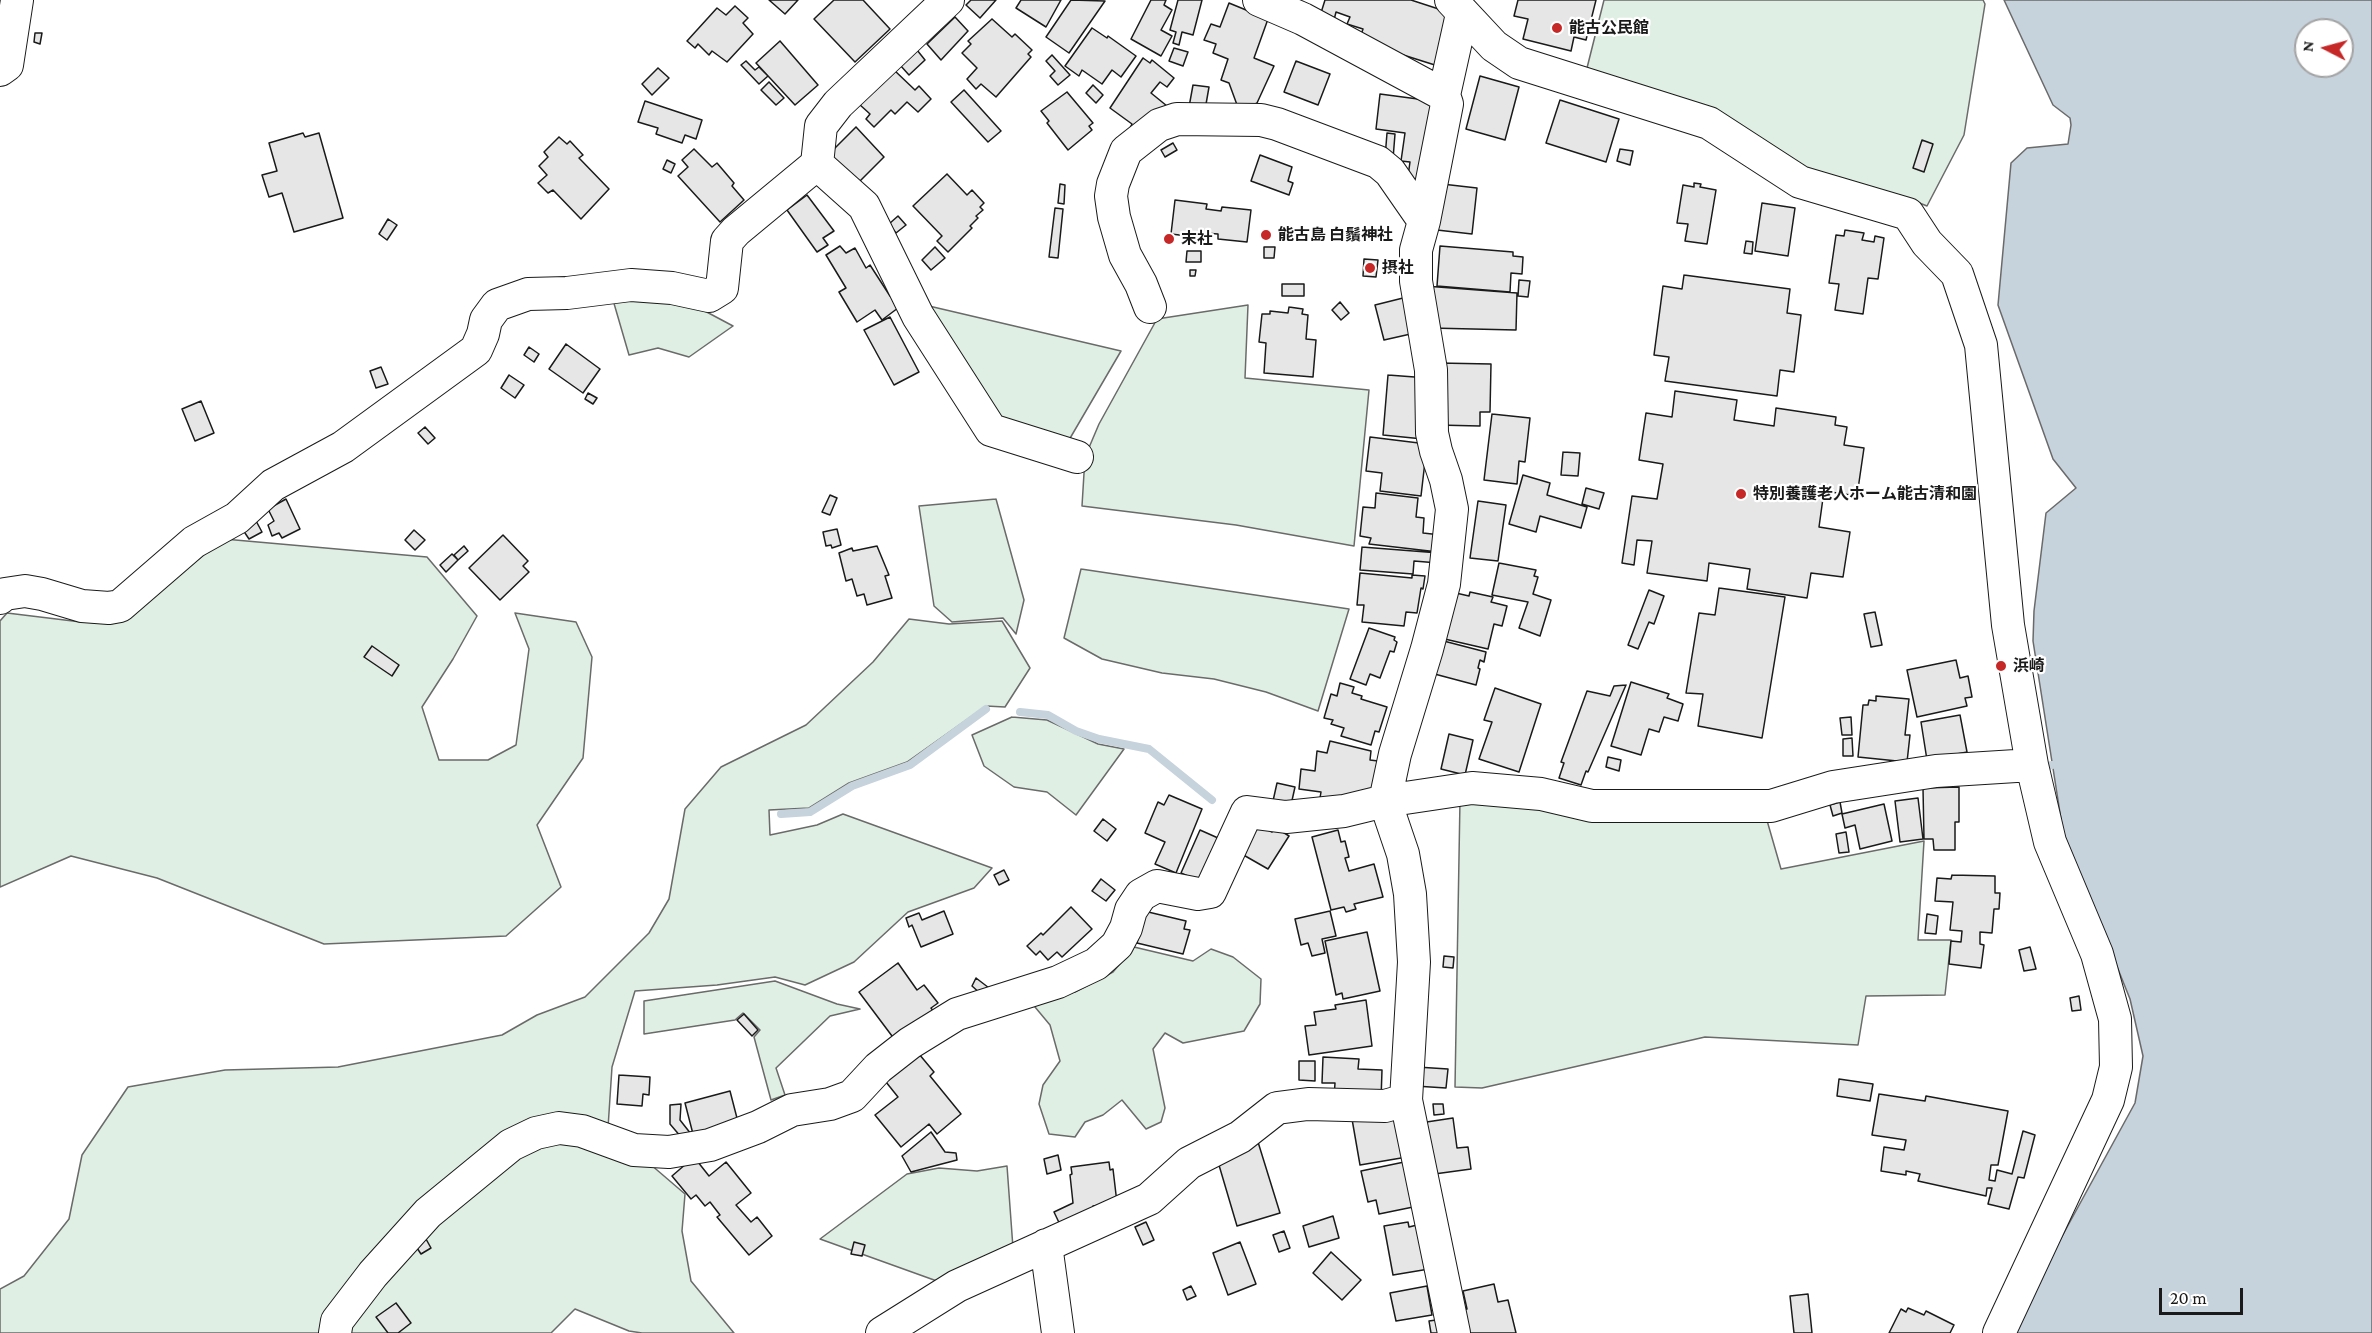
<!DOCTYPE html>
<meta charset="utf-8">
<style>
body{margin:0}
#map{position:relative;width:2372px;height:1333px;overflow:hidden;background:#fff;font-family:"Crimson Pro",serif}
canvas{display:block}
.north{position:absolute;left:2294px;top:18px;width:60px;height:60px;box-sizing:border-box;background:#fff;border:2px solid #a3a3a3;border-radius:50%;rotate:276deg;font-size:16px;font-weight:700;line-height:24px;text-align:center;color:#1a1a1a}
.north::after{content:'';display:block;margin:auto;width:21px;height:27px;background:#c62828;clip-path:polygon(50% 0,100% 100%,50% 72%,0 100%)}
.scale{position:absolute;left:2159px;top:1288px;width:84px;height:27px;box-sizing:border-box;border:3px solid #1a1a1a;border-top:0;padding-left:8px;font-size:18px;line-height:21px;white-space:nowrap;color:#1a1a1a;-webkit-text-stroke:4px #fff;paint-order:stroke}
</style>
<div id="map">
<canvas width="2372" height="1333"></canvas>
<div class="north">N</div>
<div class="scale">20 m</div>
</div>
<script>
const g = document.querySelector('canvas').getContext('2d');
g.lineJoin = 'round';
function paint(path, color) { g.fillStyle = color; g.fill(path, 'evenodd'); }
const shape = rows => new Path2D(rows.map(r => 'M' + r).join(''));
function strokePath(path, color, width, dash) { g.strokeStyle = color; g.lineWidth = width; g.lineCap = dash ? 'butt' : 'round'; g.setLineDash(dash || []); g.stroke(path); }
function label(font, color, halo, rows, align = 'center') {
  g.font = font + ' "Crimson Pro","Noto Sans JP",serif'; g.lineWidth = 4.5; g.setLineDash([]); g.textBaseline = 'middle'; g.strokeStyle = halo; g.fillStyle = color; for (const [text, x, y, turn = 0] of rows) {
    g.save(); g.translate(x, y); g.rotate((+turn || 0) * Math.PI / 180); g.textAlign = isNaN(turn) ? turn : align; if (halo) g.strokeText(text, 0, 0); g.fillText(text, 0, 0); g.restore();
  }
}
const green = shape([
 [1604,0,1983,0,1985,4,1964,135,1927,206,1902,196,1812,173,1587,68,1604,0],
 [613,300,686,301,733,326,689,357,658,348,629,355,613,300],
 [1248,305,1245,378,1369,390,1354,546,1236,525,1082,506,1085,457,1099,424,1157,319,1248,305],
 [929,306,1121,351,1069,440,1000,425,929,306],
 [996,499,1024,600,1016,634,1003,618,952,622,934,606,919,506,996,499],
 [224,539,427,557,477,616,453,659,422,707,439,760,488,760,516,745,529,649,515,613,576,622,592,657,583,758,537,825,561,887,506,936,324,944,157,878,71,856,0,887,0,621,7,613,81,622,126,616,224,539],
 [1081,569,1349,609,1318,711,1266,692,1214,679,1162,673,1102,659,1064,638,1081,569],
 [909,619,949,624,1002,621,1030,668,1005,707,986,706,907,762,849,783,809,808,769,810,770,835,817,825,843,814,992,868,974,888,908,912,854,962,805,985,775,977,717,985,635,991,612,1067,608,1128,685,1194,682,1231,691,1281,734,1333,642,1333,629,1331,575,1309,551,1333,0,1333,0,1289,24,1276,69,1219,82,1155,128,1087,225,1070,338,1067,502,1035,537,1015,585,997,649,933,669,899,685,809,721,767,806,725,873,662,909,619],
 [1012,717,1047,720,1098,744,1124,749,1076,815,1047,792,1014,787,984,766,972,735,1012,717],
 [1460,800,1766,817,1781,869,1924,841,1918,940,1951,940,1945,995,1866,996,1858,1045,1705,1037,1482,1088,1455,1087,1460,800],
 [1134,947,1193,961,1211,949,1233,957,1261,979,1260,1004,1244,1031,1183,1043,1165,1033,1153,1049,1165,1108,1161,1122,1146,1129,1122,1100,1103,1115,1085,1122,1075,1137,1049,1134,1039,1104,1043,1085,1060,1061,1050,1025,1030,1001,1075,992,1113,972,1134,947],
 [775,981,837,1004,860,1009,830,1016,776,1068,785,1095,771,1100,754,1037,760,1030,743,1013,735,1020,644,1034,644,1001,775,981],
 [1007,1166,1013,1248,948,1285,820,1239,907,1174,939,1168,977,1171,1007,1166]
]);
const water = shape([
 [2004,0,2372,0,2372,1333,2009,1333,2135,1103,2143,1056,2130,999,2063,832,2033,641,2034,611,2046,513,2076,488,2053,459,1998,305,2011,163,2027,148,2068,144,2071,125,2070,118,2053,105,2004,0],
 [2306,30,2342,30,2342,66,2306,66,2306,30]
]);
const stream = shape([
 [1020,712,1048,715,1076,731,1099,739,1149,749,1212,800],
 [2043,767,2052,765],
 [781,814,810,812,852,786,910,765,986,709]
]);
const building = shape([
 [769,0,798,0,785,14,769,0],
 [834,0,863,0,890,29,855,62,814,19,834,0],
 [971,0,996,0,980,18,966,5,971,0],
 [1021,0,1061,0,1046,27,1016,8,1021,0],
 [1071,0,1105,1,1069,53,1046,37,1071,0],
 [1151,0,1166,0,1164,5,1172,10,1161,30,1172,36,1161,56,1131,39,1151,0],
 [1178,0,1202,0,1193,35,1182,32,1179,45,1173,43,1176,32,1170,30,1178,0],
 [1325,0,1411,0,1454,14,1438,66,1359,41,1363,29,1347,24,1350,17,1336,12,1334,20,1320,16,1325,0],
 [1518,0,1596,0,1586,40,1574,37,1571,51,1523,39,1528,19,1514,16,1518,0],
 [1229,3,1268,19,1254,58,1274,66,1257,103,1240,113,1229,83,1221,80,1228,59,1213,53,1216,44,1204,40,1211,24,1220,27,1229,3],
 [735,6,748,18,743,23,753,34,727,62,712,51,709,55,698,44,695,48,687,41,717,8,726,15,735,6],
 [955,17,968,31,941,60,927,44,955,17],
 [992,19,1012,37,1015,34,1032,50,1028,54,1031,57,996,97,981,84,976,89,967,79,977,68,962,53,971,44,968,41,992,19],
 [1092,28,1107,38,1108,36,1136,56,1121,77,1112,70,1102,84,1082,70,1079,76,1065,66,1092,28],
 [35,33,42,33,40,44,34,42,35,33],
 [780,41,818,85,795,105,756,63,780,41],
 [1174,48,1188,52,1183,66,1169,61,1174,48],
 [917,50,925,60,909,75,900,65,917,50],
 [1052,55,1070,75,1058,85,1050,76,1055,71,1046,61,1052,55],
 [1143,58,1150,63,1152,60,1174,78,1167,87,1160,82,1151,93,1167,106,1135,129,1129,130,1132,124,1110,108,1143,58],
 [746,61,755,70,759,67,768,76,759,84,741,65,746,61],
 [1296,61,1330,74,1318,105,1284,92,1296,61],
 [658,68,669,78,652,95,642,84,658,68],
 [894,70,915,90,919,86,931,99,918,112,907,102,895,114,891,110,874,127,866,119,870,114,859,104,894,70],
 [1480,76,1519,87,1505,140,1466,129,1480,76],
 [769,82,784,98,776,105,761,90,769,82],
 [1093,85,1103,95,1096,103,1086,93,1093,85],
 [1193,85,1209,87,1205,110,1189,107,1193,85],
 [964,90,1001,131,988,142,951,102,964,90],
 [1067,92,1093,123,1089,126,1092,130,1068,150,1047,123,1049,121,1041,111,1067,92],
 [1380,94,1433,101,1428,186,1407,183,1410,162,1401,161,1405,133,1376,129,1380,94],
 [1560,100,1619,119,1606,162,1546,143,1560,100],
 [645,101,702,120,696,139,685,135,682,143,656,134,658,128,638,122,645,101],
 [856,127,884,157,856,185,827,156,856,127],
 [303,133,305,137,319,133,343,218,294,232,282,193,269,197,262,175,277,171,269,143,303,133],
 [1387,133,1395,134,1393,159,1385,158,1387,133],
 [559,137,567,144,570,141,583,155,579,158,609,189,581,219,553,190,548,193,538,183,547,175,539,166,548,157,544,152,559,137],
 [1922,140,1933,144,1924,172,1913,168,1922,140],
 [1173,143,1177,150,1165,157,1161,150,1173,143],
 [694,149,712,167,717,163,734,183,732,186,744,200,720,222,678,176,688,167,682,160,694,149],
 [1620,149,1633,151,1630,165,1617,161,1620,149],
 [1260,155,1292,167,1288,181,1293,183,1289,195,1251,181,1260,155],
 [667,160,675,164,671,173,663,169,667,160],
 [947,174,967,195,972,190,984,203,980,207,983,210,976,216,978,218,970,226,972,228,948,252,937,241,942,236,913,206,947,174],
 [1694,183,1701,184,1700,187,1716,190,1707,244,1685,241,1688,224,1677,223,1683,185,1694,187,1694,183],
 [1060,184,1065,185,1064,204,1058,203,1060,184],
 [1442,184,1477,188,1472,234,1437,230,1442,184],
 [807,195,834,231,823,238,828,245,817,252,787,210,807,195],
 [1175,200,1207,204,1206,209,1221,211,1222,207,1251,210,1247,242,1218,239,1218,234,1204,233,1204,238,1171,234,1175,200],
 [1762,203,1795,208,1788,256,1755,251,1762,203],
 [1055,208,1063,209,1058,258,1049,257,1055,208],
 [898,216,906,225,896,233,889,224,898,216],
 [388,219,397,225,387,240,379,234,388,219],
 [1845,230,1864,233,1862,240,1874,242,1875,236,1884,238,1878,279,1868,278,1863,314,1835,310,1839,284,1829,283,1836,235,1844,236,1845,230],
 [1167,236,1172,236,1172,243,1166,242,1167,236],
 [1746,241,1753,242,1752,254,1744,253,1746,241],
 [840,246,846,253,855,248,866,268,870,265,890,296,895,293,902,305,882,320,875,310,857,322,839,292,846,288,826,255,840,246],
 [1440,246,1513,252,1513,256,1523,257,1522,274,1511,273,1510,292,1437,286,1440,246],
 [935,247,945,258,931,270,922,260,935,247],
 [1264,247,1275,247,1274,258,1264,258,1264,247],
 [1187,251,1201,251,1201,262,1186,262,1187,251],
 [1364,259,1378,260,1376,277,1363,276,1364,259],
 [1190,270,1196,270,1195,276,1190,276,1190,270],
 [1684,275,1790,289,1787,313,1801,315,1794,372,1780,370,1777,396,1665,381,1669,357,1654,355,1663,286,1682,289,1684,275],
 [1519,280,1530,281,1528,297,1518,296,1519,280],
 [1282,284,1304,284,1304,296,1282,296,1282,284],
 [1425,286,1517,293,1516,330,1430,328,1425,286],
 [1411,296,1415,333,1384,340,1375,305,1411,296],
 [1340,302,1349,313,1341,320,1332,310,1340,302],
 [1289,307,1303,309,1302,314,1308,315,1306,339,1316,340,1313,377,1264,373,1266,343,1259,342,1262,314,1270,314,1270,311,1288,313,1289,307],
 [890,317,919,372,894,385,864,330,890,317],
 [566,344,600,369,583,393,549,369,566,344],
 [529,347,539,354,534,362,524,355,529,347],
 [1438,363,1491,364,1490,412,1480,412,1480,426,1437,425,1438,363],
 [381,367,388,384,376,388,370,371,381,367],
 [509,375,524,385,515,398,501,388,509,375],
 [1388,375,1428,378,1423,439,1383,435,1388,375],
 [1675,391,1737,400,1734,420,1774,426,1776,408,1836,417,1835,425,1847,427,1844,445,1864,448,1857,496,1824,491,1819,527,1850,532,1843,577,1811,573,1807,598,1747,589,1750,569,1709,563,1707,581,1647,573,1652,541,1637,540,1634,565,1622,563,1632,496,1657,499,1663,464,1639,460,1646,413,1672,417,1675,391],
 [588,393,597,398,593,404,585,399,588,393],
 [201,401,214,433,195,441,182,409,201,401],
 [1492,414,1530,418,1525,462,1519,461,1517,484,1484,480,1492,414],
 [425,427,435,438,428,444,418,433,425,427],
 [1370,437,1427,444,1421,496,1380,491,1382,473,1366,471,1370,437],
 [1563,452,1580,453,1578,476,1561,475,1563,452],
 [1523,475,1550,483,1547,495,1587,507,1581,528,1540,516,1536,532,1509,524,1523,475],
 [1586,488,1604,493,1599,509,1582,504,1586,488],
 [1376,493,1418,498,1416,517,1424,518,1423,533,1441,535,1438,552,1369,544,1371,538,1360,536,1363,507,1375,508,1376,493],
 [830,495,837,498,830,515,822,512,830,495],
 [286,499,300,529,282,538,279,533,272,536,268,525,274,521,268,509,286,499],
 [1478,501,1506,505,1498,561,1470,558,1478,501],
 [255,519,262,532,249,539,241,527,255,519],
 [837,529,841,545,832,548,831,545,826,546,823,532,837,529],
 [414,530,425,540,415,550,405,540,414,530],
 [503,535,528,561,523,566,529,572,500,600,469,568,503,535],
 [464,546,468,551,458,560,454,555,464,546],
 [877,546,889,575,885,576,892,598,867,605,864,594,857,596,852,579,846,581,839,553,852,548,853,551,877,546],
 [1362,547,1439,553,1438,563,1414,561,1413,574,1360,570,1362,547],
 [452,554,458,560,446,572,440,565,452,554],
 [1499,563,1536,570,1534,576,1538,577,1533,594,1551,600,1540,636,1519,628,1528,602,1492,595,1499,563],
 [1360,573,1412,578,1412,575,1425,576,1423,589,1421,588,1417,613,1406,612,1404,626,1362,622,1364,605,1357,605,1360,573],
 [1719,588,1785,597,1762,738,1698,726,1703,694,1686,693,1699,613,1715,615,1719,588],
 [1649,590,1664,596,1654,624,1649,622,1638,649,1628,645,1649,590],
 [1447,591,1469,596,1470,592,1493,597,1491,602,1507,606,1502,626,1494,624,1488,649,1436,637,1447,591],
 [1875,612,1882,645,1871,647,1864,614,1875,612],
 [1369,628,1395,637,1394,640,1397,642,1394,652,1390,651,1380,678,1370,674,1366,685,1350,679,1369,628],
 [1436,639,1486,652,1484,662,1480,660,1478,668,1480,669,1476,685,1427,672,1436,639],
 [372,646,399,665,392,676,364,657,372,646],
 [1956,660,1960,678,1968,676,1972,697,1965,698,1967,706,1917,717,1907,670,1956,660],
 [1631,682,1669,694,1667,698,1683,704,1678,721,1664,717,1659,732,1649,729,1641,755,1611,746,1631,682],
 [1340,683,1354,687,1352,693,1362,696,1361,699,1387,707,1379,732,1375,731,1371,745,1341,736,1344,728,1331,724,1333,720,1324,718,1331,694,1337,696,1340,683],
 [1626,685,1588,772,1586,771,1581,785,1559,778,1564,763,1561,762,1587,691,1610,696,1614,686,1626,685],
 [1495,688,1541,704,1519,772,1479,759,1492,722,1484,720,1495,688],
 [1876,696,1909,699,1905,735,1910,735,1907,762,1858,757,1863,705,1868,705,1869,700,1876,701,1876,696],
 [1960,715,1967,752,1927,760,1921,722,1960,715],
 [1851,717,1852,735,1842,735,1840,718,1851,717],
 [1449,734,1473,740,1465,775,1441,769,1449,734],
 [1852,738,1853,756,1843,756,1843,739,1852,738],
 [1330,741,1371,751,1370,760,1386,762,1381,797,1319,804,1321,792,1299,789,1301,769,1315,771,1317,751,1327,753,1330,741],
 [1608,757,1621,760,1619,771,1606,767,1608,757],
 [1277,783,1295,787,1291,805,1273,801,1277,783],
 [1959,787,1959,822,1955,822,1955,850,1934,850,1933,839,1924,839,1923,788,1959,787],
 [1169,795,1202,809,1176,873,1155,864,1165,842,1145,833,1158,802,1164,805,1169,795],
 [1918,798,1923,839,1900,842,1895,801,1918,798],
 [1840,802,1842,813,1833,816,1830,805,1840,802],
 [1884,804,1892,841,1860,849,1855,825,1845,828,1842,814,1884,804],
 [1103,819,1116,829,1107,841,1094,831,1103,819],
 [1255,823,1272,832,1275,827,1289,836,1268,869,1240,853,1255,823],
 [1200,830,1227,842,1208,885,1181,873,1200,830],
 [1338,830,1341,842,1345,841,1349,857,1345,858,1349,871,1374,864,1383,897,1354,904,1356,909,1346,912,1344,907,1331,910,1312,837,1338,830],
 [1846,832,1849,852,1839,853,1836,834,1846,832],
 [1004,870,1009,880,999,885,994,875,1004,870],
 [1952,875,1995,876,1995,893,2000,893,1999,909,1994,909,1992,933,1980,932,1980,944,1984,945,1981,968,1949,964,1951,941,1961,942,1962,931,1950,930,1953,902,1935,901,1937,878,1951,879,1952,875],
 [1101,879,1115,890,1106,901,1092,891,1101,879],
 [1071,907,1092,929,1062,957,1057,952,1048,960,1040,951,1036,955,1027,946,1041,933,1043,935,1071,907],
 [944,911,953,934,921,947,912,925,909,927,906,918,919,913,922,920,944,911],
 [1144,911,1186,921,1184,929,1190,930,1183,954,1137,943,1144,911],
 [1330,911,1336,936,1322,939,1325,953,1312,956,1308,943,1301,945,1295,919,1330,911],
 [1927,914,1938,916,1936,934,1925,933,1927,914],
 [1367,932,1380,991,1343,999,1342,993,1336,995,1325,941,1367,932],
 [2030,947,2036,969,2024,971,2019,950,2030,947],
 [1444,956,1454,957,1453,968,1443,967,1444,956],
 [898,963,917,990,924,985,938,1003,931,1008,936,1015,898,1044,859,992,898,963],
 [976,978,993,991,982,995,972,986,976,978],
 [2079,996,2081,1010,2072,1011,2070,998,2079,996],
 [1366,1000,1372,1046,1309,1055,1305,1026,1316,1025,1314,1012,1336,1009,1335,1005,1366,1000],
 [744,1014,758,1030,752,1036,737,1020,744,1014],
 [919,1054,934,1072,930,1076,961,1114,937,1134,929,1124,901,1147,875,1115,898,1097,886,1082,919,1054],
 [1323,1057,1359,1059,1358,1069,1382,1070,1381,1100,1334,1098,1335,1083,1322,1083,1323,1057],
 [1299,1061,1315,1061,1315,1081,1299,1080,1299,1061],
 [1417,1067,1448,1069,1446,1088,1415,1086,1417,1067],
 [619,1075,650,1077,649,1095,643,1094,642,1106,617,1104,619,1075],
 [1839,1079,1873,1084,1870,1101,1837,1096,1839,1079],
 [730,1091,738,1122,693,1134,685,1103,730,1091],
 [1879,1094,1925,1101,1926,1096,2008,1111,1998,1165,1991,1165,1989,1180,1995,1181,1997,1170,2012,1174,2023,1131,2035,1135,2024,1178,2018,1177,2009,1209,1988,1204,1992,1188,1987,1188,1986,1196,1918,1181,1920,1174,1906,1171,1906,1175,1881,1171,1884,1147,1904,1150,1906,1140,1872,1135,1879,1094],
 [681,1104,680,1120,691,1134,681,1137,670,1124,670,1105,681,1104],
 [1433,1104,1443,1104,1444,1114,1434,1115,1433,1104],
 [1399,1110,1407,1157,1360,1165,1352,1119,1399,1110],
 [1453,1118,1457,1148,1468,1147,1471,1169,1427,1175,1420,1123,1453,1118],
 [931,1132,945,1152,956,1153,957,1160,911,1172,902,1156,931,1132],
 [1258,1142,1280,1213,1237,1226,1216,1155,1258,1142],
 [1058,1155,1061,1170,1047,1174,1044,1159,1058,1155],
 [694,1157,709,1176,726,1162,751,1193,736,1205,751,1222,757,1217,772,1236,749,1255,717,1217,720,1215,710,1202,705,1206,696,1195,691,1199,672,1176,694,1157],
 [1409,1161,1418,1206,1379,1214,1376,1200,1368,1202,1361,1171,1409,1161],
 [1109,1162,1110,1170,1113,1169,1117,1203,1093,1206,1098,1215,1063,1231,1054,1212,1073,1203,1070,1175,1072,1174,1071,1167,1109,1162],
 [1333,1216,1339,1238,1309,1247,1303,1226,1333,1216],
 [1146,1222,1154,1240,1143,1245,1135,1227,1146,1222],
 [1408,1222,1409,1227,1421,1224,1429,1269,1393,1275,1384,1226,1408,1222],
 [1284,1231,1290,1248,1279,1252,1273,1235,1284,1231],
 [426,1239,431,1248,421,1254,415,1245,426,1239],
 [854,1242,865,1245,862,1256,851,1254,854,1242],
 [1240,1242,1256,1284,1228,1295,1213,1253,1240,1242],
 [1331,1252,1361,1280,1342,1300,1313,1273,1331,1252],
 [1494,1284,1498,1302,1508,1300,1516,1333,1469,1333,1463,1310,1467,1309,1463,1291,1494,1284],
 [1191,1286,1196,1296,1187,1300,1183,1290,1191,1286],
 [1427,1286,1432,1315,1396,1321,1390,1293,1427,1286],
 [1808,1294,1812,1333,1794,1333,1790,1296,1808,1294],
 [396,1303,411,1323,398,1333,388,1333,376,1317,396,1303],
 [1908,1308,1924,1315,1926,1311,1954,1325,1950,1333,1889,1333,1901,1309,1906,1312,1908,1308],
 [1443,1319,1445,1333,1431,1333,1429,1321,1443,1319]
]);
const minor = shape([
 [1259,0,1303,19,1444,95],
 [1451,0,1494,46,1519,63,1709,123,1800,182,1908,214,1927,243,1957,274,1981,345,2008,625,2032,765,2050,842,2097,954,2115,1019,2116,1067,2108,1100,1999,1333],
 [0,70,7,65,17,0],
 [817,164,864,206,918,316,991,430,1077,457],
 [1150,307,1141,284,1125,255,1114,217,1111,196,1113,184,1126,151,1159,125,1177,119,1261,120,1277,124,1378,162,1390,172,1424,221],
 [0,598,5,594,25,591,42,594,82,606,109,608,120,606,194,542,237,518,273,485,343,447,476,350,483,334,486,320,497,305,528,294,567,293,631,285,672,288,709,296,722,288,727,241,736,231,817,164,821,126,838,104,948,0],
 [1046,1245,1058,1333],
 [335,1333,337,1321,373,1274,428,1213,511,1145,536,1133,559,1128,582,1131,634,1150,669,1152,710,1145,758,1127,792,1110,830,1104,852,1096,878,1068,910,1043,957,1014,1058,982,1096,964,1117,945,1126,928,1131,910,1141,895,1157,886,1198,894,1210,892,1247,812,1286,817,1344,811,1385,801,1472,788,1541,794,1592,806,1771,806,1833,787,1936,771,2032,765],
 [882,1333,957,1286,1149,1199,1189,1163,1240,1137,1277,1108,1308,1104,1385,1106,1406,1100],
 [1454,1333,1406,1100,1414,962,1410,894,1403,854,1385,801,1395,754,1427,649,1444,584,1452,509,1446,480,1436,451,1432,433,1431,370,1416,281,1416,250,1424,221,1447,104,1444,95,1462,14]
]);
const markers = [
 [1557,28,6,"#c62828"],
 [1266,235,6,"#c62828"],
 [1169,239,6,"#c62828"],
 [1370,268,6,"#c62828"],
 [1741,494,6,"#c62828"],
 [2001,666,6,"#c62828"]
];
const poiNames = [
 ["能古公民館",1569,28],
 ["能古島 白鬚神社",1278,235],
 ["末社",1181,239],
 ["摂社",1382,268],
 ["特別養護老人ホーム能古清和園",1753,494],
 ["浜崎",2013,666]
];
paint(green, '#e0efe3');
strokePath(green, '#6a6a6a', 1.5);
paint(water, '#c6d2dc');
strokePath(water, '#6a6a6a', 1.5);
strokePath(stream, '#c6d2dc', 8);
paint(building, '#e6e6e6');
strokePath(building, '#1a1a1a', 1.5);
strokePath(minor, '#1a1a1a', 34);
strokePath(minor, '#fff', 32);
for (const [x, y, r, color] of markers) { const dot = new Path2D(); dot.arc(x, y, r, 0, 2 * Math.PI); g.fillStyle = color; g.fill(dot); strokePath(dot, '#fff', 2); }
label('bold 16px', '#1a1a1a', '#fff', poiNames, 'left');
</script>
